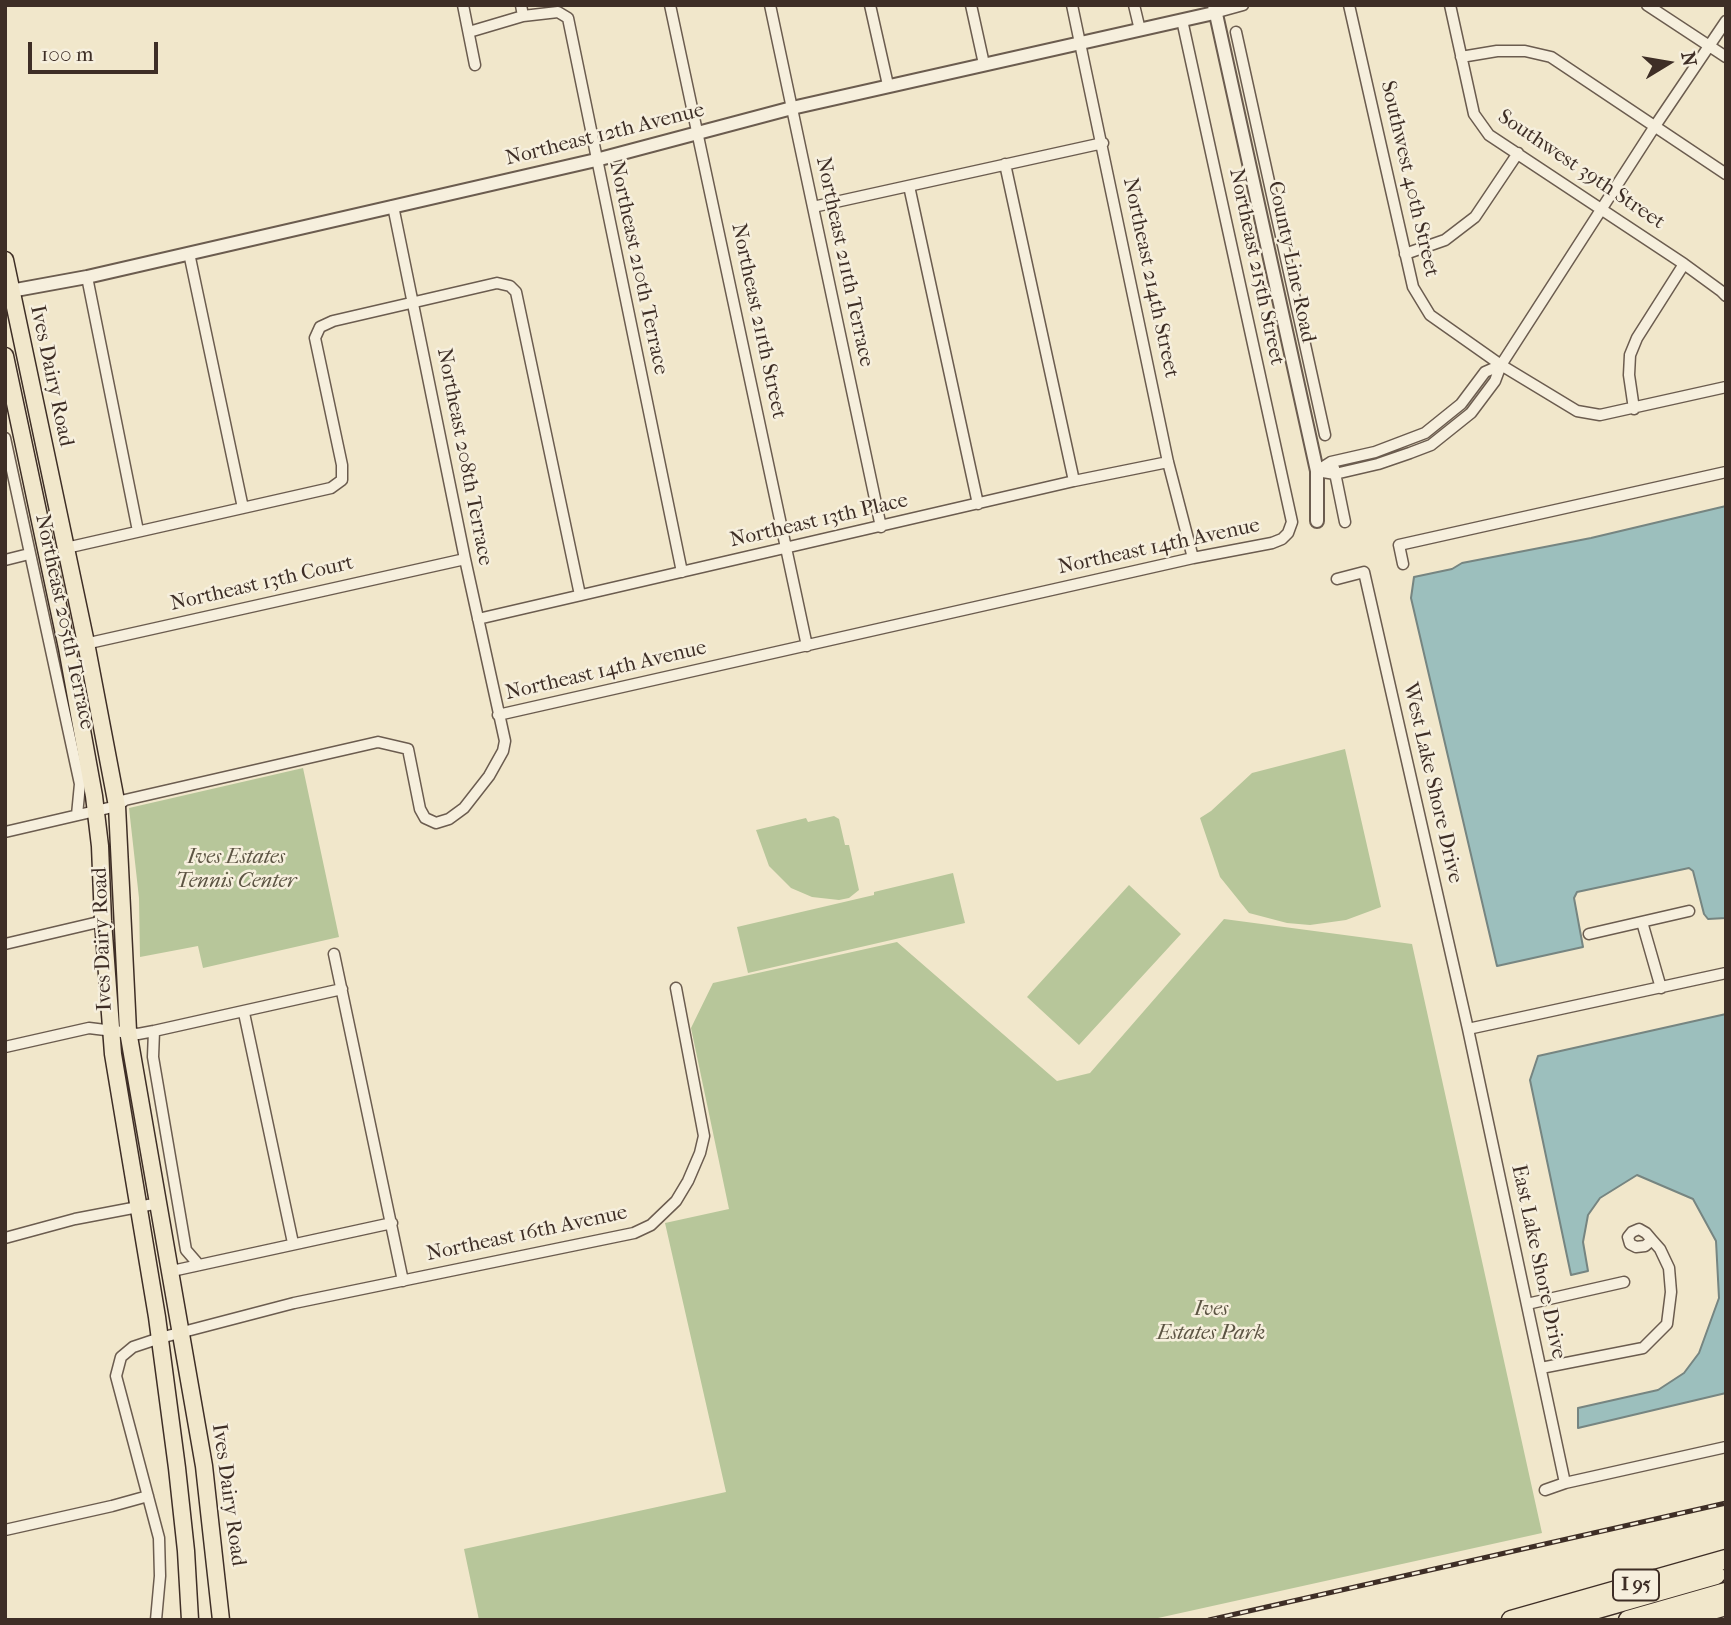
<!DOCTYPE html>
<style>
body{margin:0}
#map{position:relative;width:1731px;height:1625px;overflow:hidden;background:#f1e7cb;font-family:"IM FELL French Canon",serif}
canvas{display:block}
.frame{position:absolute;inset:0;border:7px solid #3e2e26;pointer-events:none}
.north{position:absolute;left:1633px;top:28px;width:70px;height:70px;-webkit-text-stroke:5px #f6efdd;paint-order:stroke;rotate:79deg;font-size:19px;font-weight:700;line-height:28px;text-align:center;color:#3e2e26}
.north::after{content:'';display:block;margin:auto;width:24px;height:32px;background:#3e2e26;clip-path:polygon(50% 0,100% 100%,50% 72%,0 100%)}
.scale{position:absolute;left:28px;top:42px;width:130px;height:32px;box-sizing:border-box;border:4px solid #3e2e26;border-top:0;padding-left:9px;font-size:21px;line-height:24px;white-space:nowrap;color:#3e2e26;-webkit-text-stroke:5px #f6efdd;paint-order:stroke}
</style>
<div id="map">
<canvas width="1731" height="1625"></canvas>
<div class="frame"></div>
<div class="north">N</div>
<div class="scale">100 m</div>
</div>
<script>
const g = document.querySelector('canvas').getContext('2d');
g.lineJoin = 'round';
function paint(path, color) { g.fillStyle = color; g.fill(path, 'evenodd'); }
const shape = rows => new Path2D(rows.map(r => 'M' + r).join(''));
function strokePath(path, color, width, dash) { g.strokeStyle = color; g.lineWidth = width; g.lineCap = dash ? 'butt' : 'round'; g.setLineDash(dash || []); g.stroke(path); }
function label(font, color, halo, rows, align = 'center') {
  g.font = font + ' "IM FELL French Canon",serif'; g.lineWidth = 5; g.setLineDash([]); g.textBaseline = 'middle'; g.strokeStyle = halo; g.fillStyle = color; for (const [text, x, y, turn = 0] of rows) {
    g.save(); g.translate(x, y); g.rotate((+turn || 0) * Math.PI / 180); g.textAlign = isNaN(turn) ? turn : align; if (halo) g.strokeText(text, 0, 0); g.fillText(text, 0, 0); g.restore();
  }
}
const green = shape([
 [1345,749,1381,907,1346,920,1310,925,1287,923,1249,913,1220,877,1200,818,1211,811,1252,773],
 [303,768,339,937,203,968,198,946,140,957,139,898,129,808],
 [834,816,839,819,845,845,849,845,859,890,849,898,839,900,812,897,791,888,769,866,756,830,806,818,808,822],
 [953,873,965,923,748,973,737,927,874,895,874,892],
 [1129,885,1181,934,1079,1045,1027,997],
 [1224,919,1412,944,1542,1533,1149,1620,479,1620,464,1549,726,1492,665,1223,729,1209,691,1028,713,983,897,942,1057,1081,1090,1073]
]);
const water = shape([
 [1726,506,1726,918,1708,919,1704,914,1693,871,1689,868,1577,892,1574,898,1583,947,1497,966,1411,598,1414,577,1452,569,1462,563,1591,538,1726,506],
 [1726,1014,1726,1393,1578,1428,1578,1408,1658,1390,1684,1373,1699,1353,1719,1298,1716,1241,1693,1199,1637,1175,1600,1198,1588,1215,1583,1242,1588,1271,1571,1275,1530,1080,1538,1056,1726,1014]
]);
const minor = shape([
 [463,5,475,65],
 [521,5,523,16],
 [670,5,807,646],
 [770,5,881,527],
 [870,5,888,85],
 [971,5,984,64],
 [1072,5,1168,462,1193,558],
 [1134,5,1140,30],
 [1349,5,1413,287,1430,315,1501,365,1577,411,1600,415,1726,387],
 [1450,5,1474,114,1489,135,1684,264,1721,291,1726,296],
 [1647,5,1726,57],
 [1214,13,1243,5],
 [469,32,523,16,558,12,568,18,682,572],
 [1236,32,1325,435],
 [1461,57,1497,51,1525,51,1551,57,1726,174],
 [1005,164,1074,481],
 [909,186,978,504],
 [813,207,1103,143],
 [189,253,243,508],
 [1405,254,1445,240,1475,217,1518,153],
 [87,277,138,531],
 [1634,409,1629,375,1630,355,1637,338,1684,264],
 [5,438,80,784,77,815],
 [1334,468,1345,522],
 [1317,471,1335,474,1378,464,1410,453,1431,445,1471,413,1495,381,1501,365,1655,126,1726,21],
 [1317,471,1331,462,1375,452,1425,433,1461,404,1485,372,1501,365],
 [66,548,331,488,342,480,342,465,315,338,320,327,333,321,497,283,510,286,516,292,580,595],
 [5,560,29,554],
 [1403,564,1399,545,1726,472],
 [1337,579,1364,572,1468,1029,1565,1483,1545,1490],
 [478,619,1074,481,1168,462],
 [67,648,465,559],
 [498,715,1193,558,1272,543,1282,539,1288,533,1292,522,1182,20],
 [5,832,117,806,125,800,378,742,408,749,420,809,425,818,436,823,449,819,464,808,489,776,503,751,505,741,465,559,393,206],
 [1642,922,1661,988],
 [1589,934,1689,911],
 [5,944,103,921],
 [334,954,403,1281],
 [244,1013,293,1243],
 [1468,1029,1726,973],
 [154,1031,153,1057,186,1250,199,1265],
 [5,1047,89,1028,138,1034,154,1031,342,989],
 [5,1238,75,1219,159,1203],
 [172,1271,392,1223],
 [1527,1304,1624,1282],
 [1541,1368,1643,1348,1667,1324,1671,1292,1669,1268,1660,1249,1652,1240,1646,1233,1639,1229,1632,1232,1628,1237,1630,1244,1636,1247,1645,1246,1652,1240],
 [1565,1483,1726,1447],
 [5,1530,112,1506,148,1496],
 [156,1620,160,1576,159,1538,116,1376,121,1357,133,1347,160,1338,294,1303,634,1233,651,1225,676,1201,688,1181,700,1153,704,1136,676,988]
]);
const tertiary = shape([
 [1214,5,1317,471,1317,521],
 [5,292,87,277,596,160,792,108,1214,13]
]);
const primary = shape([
 [5,260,86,643,117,806,128,1031,204,1466,221,1620],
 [5,356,67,648,94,796,100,846,103,921,113,1054,157,1317,177,1468,186,1551,190,1620]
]);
const motorway = shape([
 [1511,1620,1726,1559],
 [1559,1620,1716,1575],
 [1628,1620,1726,1592],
 [1677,1620,1726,1606]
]);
const rail = shape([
 [1209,1620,1726,1503]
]);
const shields = [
 [1636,1585,46]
];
const shieldNames = [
 ["I 95",1636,1585]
];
const streetNames = [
 ["Northeast 12th Avenue",605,135,-14],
 ["Southwest 39th Street",1581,170,34],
 ["Southwest 40th Street",1409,179,77],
 ["Northeast 211th Terrace",844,262,78],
 ["County Line Road",1291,262,78],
 ["Northeast 215th Street",1256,267,78],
 ["Northeast 210th Terrace",638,268,78],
 ["Northeast 214th Street",1150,278,78],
 ["Northeast 211th Street",758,321,78],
 ["Ives Dairy Road",51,376,78],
 ["Northeast 208th Terrace",464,457,79],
 ["Northeast 13th Place",819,521,-13],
 ["Northeast 14th Avenue",1159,547,-12],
 ["Northeast 13th Court",262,584,-13],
 ["Northeast 205th Terrace",64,622,78],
 ["Northeast 14th Avenue",606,671,-13],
 ["West Lake Shore Drive",1432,783,77],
 ["Ives Dairy Road",103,939,-92],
 ["Northeast 16th Avenue",527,1234,-12],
 ["East Lake Shore Drive",1538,1262,78],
 ["Ives Dairy Road",228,1495,82]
];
const parkNames = [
 ["Ives Estates",236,858],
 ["Tennis Center",236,882],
 ["Ives",1211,1310],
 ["Estates Park",1211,1334]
];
paint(green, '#b7c69a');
paint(water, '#9cbfbd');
strokePath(water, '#768581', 2);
strokePath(minor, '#6b5c4f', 13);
strokePath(tertiary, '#6b5c4f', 16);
strokePath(primary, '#3e2e26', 19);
strokePath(motorway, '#3e2e26', 21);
strokePath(minor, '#f6efdd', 10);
strokePath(tertiary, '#f6efdd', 12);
strokePath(primary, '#f1e7cb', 16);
strokePath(motorway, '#f1e7cb', 18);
strokePath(rail, '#3e2e26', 5);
strokePath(rail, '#f6efdd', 2.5, [8]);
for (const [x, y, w] of shields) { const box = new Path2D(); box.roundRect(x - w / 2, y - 15.5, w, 31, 5); g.fillStyle = '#f6efdd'; g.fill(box); strokePath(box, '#3e2e26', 2); }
label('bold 19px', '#3e2e26', null, shieldNames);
label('21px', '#3e2e26', '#f6efdd', streetNames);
label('italic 21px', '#5c5443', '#f6efdd', parkNames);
</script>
